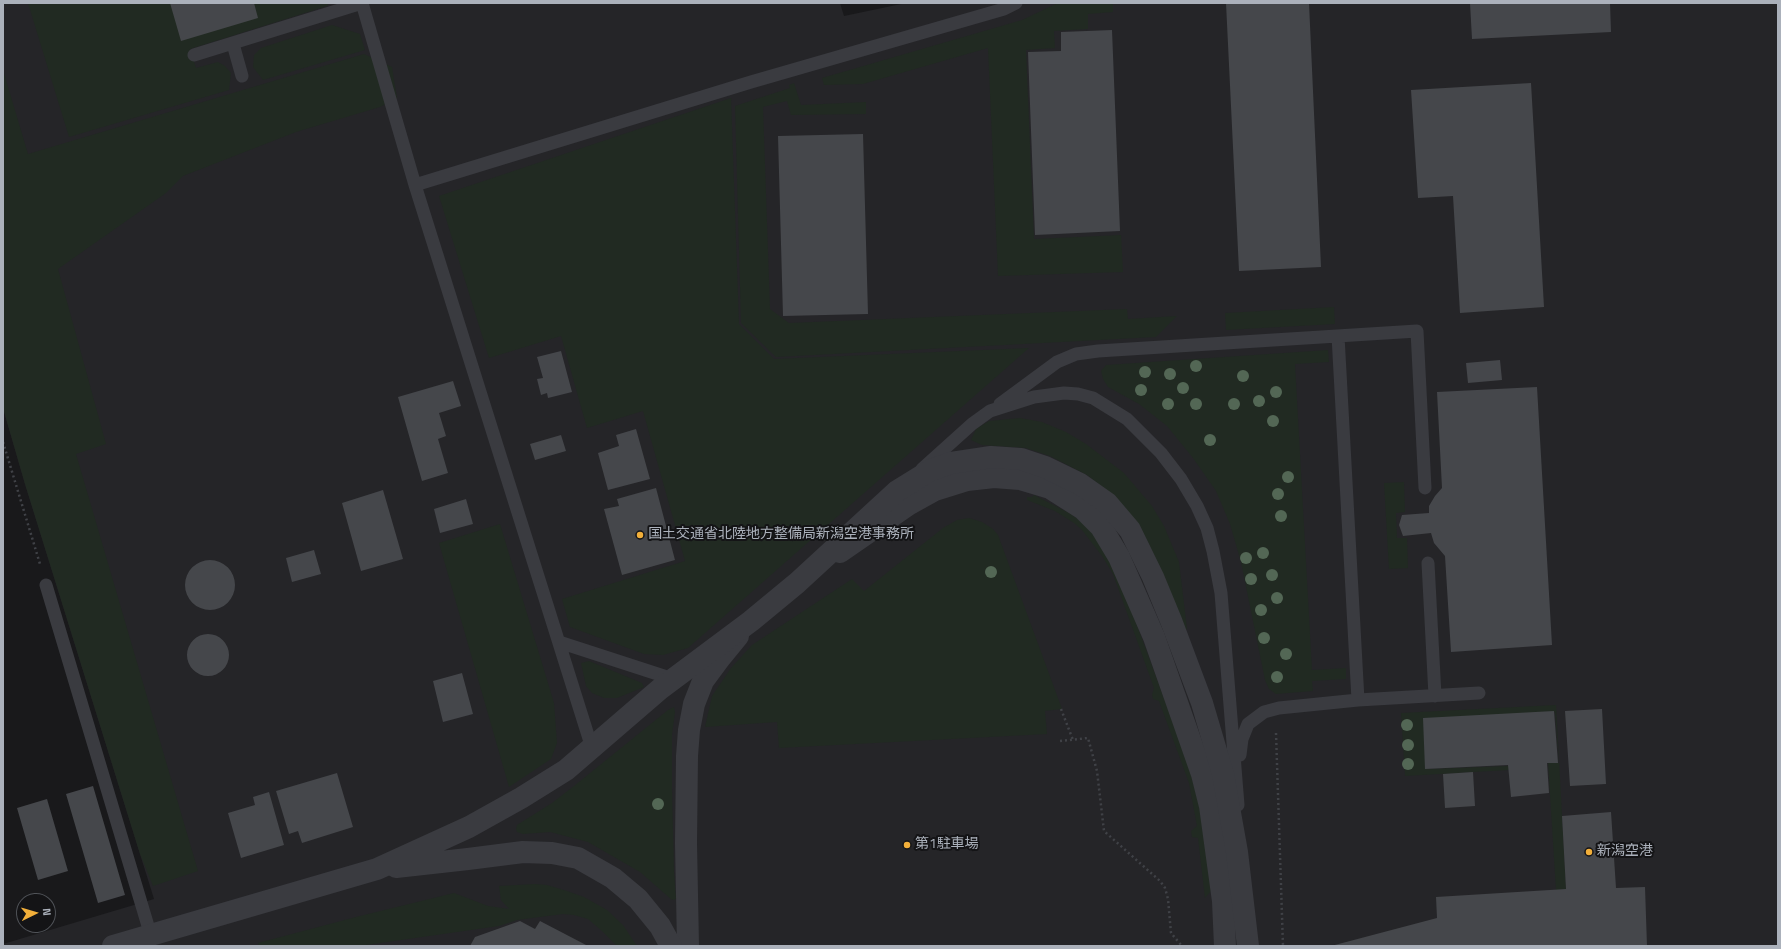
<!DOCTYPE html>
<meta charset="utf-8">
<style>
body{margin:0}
#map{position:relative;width:1781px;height:949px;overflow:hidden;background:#19191b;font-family:"Titillium Web",sans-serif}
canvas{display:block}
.frame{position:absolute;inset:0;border:4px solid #abb1bb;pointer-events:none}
.north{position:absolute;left:16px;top:893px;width:40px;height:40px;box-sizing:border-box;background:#141416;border:1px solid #505358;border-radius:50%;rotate:85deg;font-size:11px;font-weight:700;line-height:16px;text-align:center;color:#abb1bb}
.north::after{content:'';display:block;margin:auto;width:14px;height:18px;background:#f2af3a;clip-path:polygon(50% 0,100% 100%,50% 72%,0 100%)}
</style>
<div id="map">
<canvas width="1781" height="949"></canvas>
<div class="frame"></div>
<div class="north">N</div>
</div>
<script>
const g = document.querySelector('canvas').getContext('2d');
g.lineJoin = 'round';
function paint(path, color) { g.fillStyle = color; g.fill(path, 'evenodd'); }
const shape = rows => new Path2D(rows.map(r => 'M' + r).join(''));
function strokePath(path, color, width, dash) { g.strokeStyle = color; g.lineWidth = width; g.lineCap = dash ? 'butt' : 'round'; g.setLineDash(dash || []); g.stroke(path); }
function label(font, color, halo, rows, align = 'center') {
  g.font = font + ' "Titillium Web","Noto Sans JP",sans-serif'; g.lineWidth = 4; g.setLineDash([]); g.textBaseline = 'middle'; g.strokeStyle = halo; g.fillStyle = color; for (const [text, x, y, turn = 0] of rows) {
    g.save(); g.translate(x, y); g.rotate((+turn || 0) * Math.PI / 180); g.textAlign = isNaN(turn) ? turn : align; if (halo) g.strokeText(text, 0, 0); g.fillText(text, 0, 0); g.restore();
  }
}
const built = shape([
 [3,3,840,3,844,16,906,3,1778,3,1778,946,3,946,3,944,154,899,25,484,3,408]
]);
const green = shape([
 [28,3,329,3,327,6,190,49,196,68,218,62,225,66,231,73,229,90,69,137],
 [1058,3,1113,3,1113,12,1088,14,1088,29,1054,31,1055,48,1026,50,1034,239,1121,235,1123,272,998,276,988,48,863,84,824,85,822,78,1022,20],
 [332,25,360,34,365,50,263,80,253,67,254,55,261,48],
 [364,54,392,67,397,98,380,107,296,132,183,176,166,193,58,269,106,444,76,454,198,871,153,886,140,854,25,484,3,408,3,70,28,154],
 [794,83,801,105,866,102,866,114,791,115,787,101,763,107,770,309,789,323,1127,309,1128,319,1177,316,1156,337,776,357,741,323,735,106,790,88,789,85],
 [731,98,739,324,774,359,1029,348,688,648,663,655,644,654,570,627,562,599,685,561,643,411,587,428,561,336,489,358,439,196],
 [1334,307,1335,324,1226,330,1225,313],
 [1328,350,1329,362,1295,364,1312,670,1346,668,1346,679,1312,681,1313,691,1276,694,1269,689,1265,680,1241,562,1230,524,1216,491,1193,458,1167,426,1139,404,1108,387,1103,379,1101,371,1106,365],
 [1020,418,1042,422,1066,432,1086,444,1124,473,1152,506,1164,526,1179,562,1187,629,1183,630,1104,488,1087,475,1050,456,1026,448,982,445,971,440,976,429,989,421],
 [1404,482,1405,512,1396,513,1397,538,1407,538,1408,568,1389,569,1384,483],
 [1034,495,1069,513,1087,525,1099,541,1124,590,1189,766,1200,809,1211,891,1205,898,1198,838,1192,837,1191,831,1197,826,1189,783,1159,701,1153,699,1152,695,1154,688,1113,574,1102,556,1082,530,1074,523,1055,511,1027,500,1027,497,1032,497],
 [969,518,982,522,993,529,998,535,1062,709,1045,711,1047,734,779,748,777,722,705,727,712,696,731,668,752,645,852,579,864,591,943,528,957,520],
 [500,524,554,703,557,743,551,759,509,787,439,543],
 [589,661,642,683,644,687,617,698,604,698,592,693,586,686,581,663],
 [1556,705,1566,889,1556,890,1548,763,1559,763,1555,712,1424,719,1427,769,1509,766,1509,770,1405,776,1401,713],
 [674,707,675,712,672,735,672,789,674,872,676,899,672,900,640,872,588,842,550,832,523,834,517,832,516,829,517,825,552,803,574,786,668,710],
 [535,884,547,885,567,891,584,897,607,910,623,925,637,946,617,946,602,931,588,919,574,915,563,914,517,920,499,926,359,946,259,946,258,943,356,917,454,893,488,906,509,909,501,900,499,886]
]);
const building = shape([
 [170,3,254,3,258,18,181,41],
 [1226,3,1309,3,1321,267,1239,271],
 [1470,3,1610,3,1611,32,1472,39],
 [1112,30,1120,231,1035,235,1028,52,1061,51,1061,32],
 [1531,83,1544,307,1460,313,1453,196,1418,198,1411,90],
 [863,134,868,314,783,316,778,136],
 [561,351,572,392,548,398,547,393,541,395,537,379,543,378,537,357],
 [1500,360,1502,380,1468,383,1466,363],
 [453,381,461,406,439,413,446,436,438,439,448,473,422,481,398,397],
 [1537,387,1552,645,1451,652,1445,556,1434,543,1431,533,1403,536,1399,525,1402,515,1429,513,1429,506,1435,496,1442,488,1437,392],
 [636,429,650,479,608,490,598,453,619,446,616,435],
 [561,435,566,451,535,460,530,444],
 [656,488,675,560,622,575,604,509,619,506,617,499],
 [383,490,403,559,361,571,342,503],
 [466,499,473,524,440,533,434,509],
 [314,550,321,574,292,582,286,558],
 '185 585a25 25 0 1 1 50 0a25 25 0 1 1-50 0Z',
 '187 655a21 21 0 1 1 42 0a21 21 0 1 1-42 0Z',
 [462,673,473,714,443,722,433,681],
 [1602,709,1606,784,1570,786,1565,711],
 [1554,711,1558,763,1547,763,1549,793,1511,797,1508,765,1425,769,1423,718],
 [1473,772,1475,806,1445,808,1443,774],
 [337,773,353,827,302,843,298,831,289,834,276,791],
 [93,786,125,895,98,903,66,794],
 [269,792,284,845,241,858,228,813,255,805,253,797],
 [47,799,68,871,38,880,17,808],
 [1611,812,1616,888,1645,887,1647,946,1331,946,1437,918,1436,897,1566,889,1562,816],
 [520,921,535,929,540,921,588,946,470,946,475,937]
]);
const path = shape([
 [3,442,40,564],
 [1061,709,1073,740],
 [1276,733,1283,946],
 [1060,741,1088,738,1097,771,1104,831,1160,881,1165,888,1168,899,1171,933,1182,946]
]);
const service = shape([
 [362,3,415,185,592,748],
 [233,44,242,76],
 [194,55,362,3],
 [415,185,751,82,1004,9,1016,3],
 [1338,336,1358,700],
 [1000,404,1057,362,1076,354,1098,351,1417,331,1425,488],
 [922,469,972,424,990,411,1034,397,1064,393,1078,394,1093,398,1127,419,1161,453,1181,479,1197,506,1207,528,1213,551,1221,593,1238,805],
 [1428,563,1435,696],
 [46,585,151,936],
 [559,642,673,679],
 [1240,755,1242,739,1248,724,1264,712,1279,708,1358,700,1479,693]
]);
const minor = shape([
 [840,552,908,505,935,490,967,480,994,477,1020,479,1050,488,1083,509,1101,527,1119,557,1154,637,1202,774,1210,806,1223,901,1225,946],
 [688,946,686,843,687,756,689,730,694,704,703,681,720,658,738,636]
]);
const tertiary = shape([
 [396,867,468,859,523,852,552,853,578,858,613,878,638,899,660,926,671,946],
 [113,946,377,869,469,827,521,798,566,770,660,689,751,621,797,583,897,491,931,470,951,463,991,457,1021,459,1045,467,1080,484,1107,503,1130,530,1153,577,1172,623,1202,703,1223,774,1237,852,1248,946]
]);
const trees = [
 [1196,366],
 [1145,372],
 [1170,374],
 [1243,376],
 [1183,388],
 [1141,390],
 [1276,392],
 [1259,401],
 [1168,404],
 [1196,404],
 [1234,404],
 [1273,421],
 [1210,440],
 [1288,477],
 [1278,494],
 [1281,516],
 [1263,553],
 [1246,558],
 [991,572],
 [1272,575],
 [1251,579],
 [1277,598],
 [1261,610],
 [1264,638],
 [1286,654],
 [1277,677],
 [1407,725],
 [1408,745],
 [1408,764],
 [658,804]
];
const markers = [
 [640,535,4,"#f2af3a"],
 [907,845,4,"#f2af3a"],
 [1589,852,4,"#f2af3a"]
];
const poiNames = [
 ["国土交通省北陸地方整備局新潟空港事務所",648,535],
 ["第1駐車場",915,845],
 ["新潟空港",1597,852]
];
paint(built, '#252528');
paint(green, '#212a22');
paint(building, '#45474b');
strokePath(path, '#404247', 2.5, [2, 3]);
strokePath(service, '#3a3b40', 13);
strokePath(minor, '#3a3b40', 22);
strokePath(tertiary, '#3a3b40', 22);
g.fillStyle = '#536755';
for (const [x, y] of trees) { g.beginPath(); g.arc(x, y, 6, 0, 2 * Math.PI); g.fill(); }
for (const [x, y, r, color] of markers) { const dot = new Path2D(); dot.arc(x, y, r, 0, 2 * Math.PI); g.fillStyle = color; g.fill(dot); strokePath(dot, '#141416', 1.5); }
label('14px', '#abb1bb', '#141416', poiNames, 'left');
</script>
